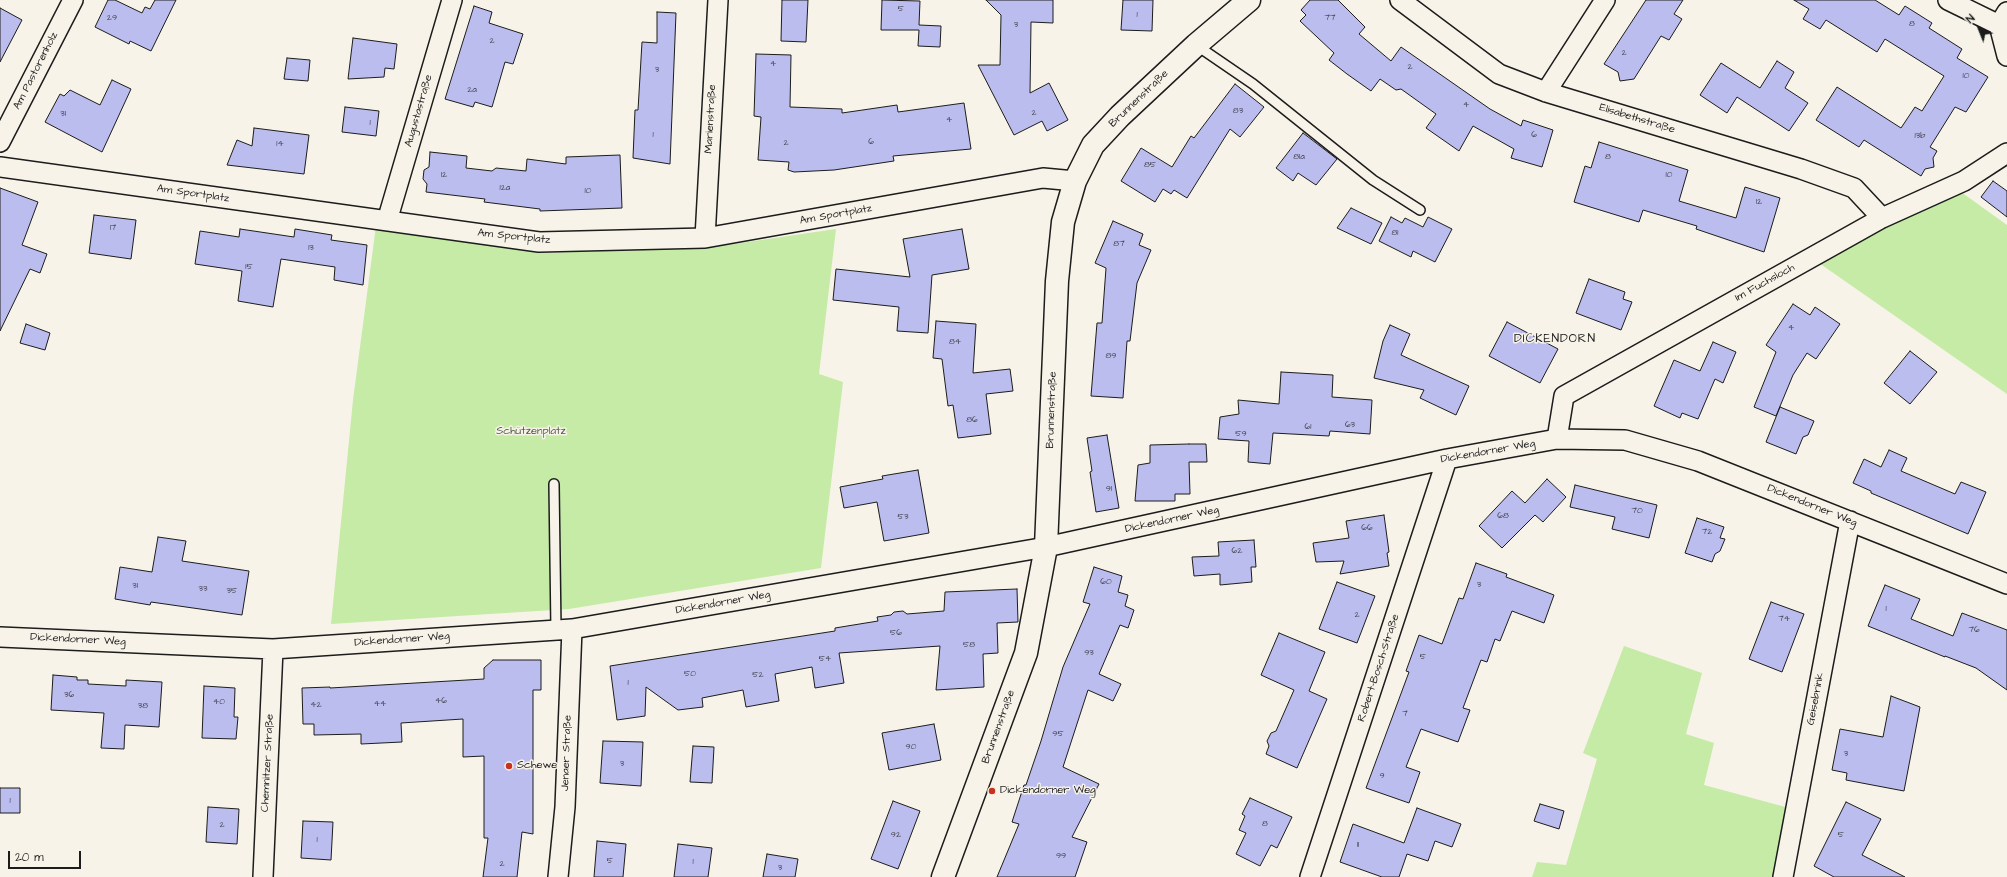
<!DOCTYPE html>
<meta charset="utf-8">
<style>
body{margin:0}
#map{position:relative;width:2007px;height:877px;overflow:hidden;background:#f7f3e8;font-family:"Architects Daughter",sans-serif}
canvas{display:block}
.north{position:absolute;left:1959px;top:8px;width:40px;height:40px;-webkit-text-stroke:3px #f7f3e8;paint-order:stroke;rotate:317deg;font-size:11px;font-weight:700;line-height:16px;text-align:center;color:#1c1c1c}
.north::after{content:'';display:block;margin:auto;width:14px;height:18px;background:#1c1c1c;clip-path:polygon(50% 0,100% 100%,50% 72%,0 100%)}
.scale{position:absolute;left:8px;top:851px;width:73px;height:18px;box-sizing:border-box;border:2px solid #1c1c1c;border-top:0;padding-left:5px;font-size:12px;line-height:14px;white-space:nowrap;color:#1c1c1c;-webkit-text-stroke:3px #f7f3e8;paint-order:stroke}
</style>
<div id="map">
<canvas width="2007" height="877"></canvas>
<div class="north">N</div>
<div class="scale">20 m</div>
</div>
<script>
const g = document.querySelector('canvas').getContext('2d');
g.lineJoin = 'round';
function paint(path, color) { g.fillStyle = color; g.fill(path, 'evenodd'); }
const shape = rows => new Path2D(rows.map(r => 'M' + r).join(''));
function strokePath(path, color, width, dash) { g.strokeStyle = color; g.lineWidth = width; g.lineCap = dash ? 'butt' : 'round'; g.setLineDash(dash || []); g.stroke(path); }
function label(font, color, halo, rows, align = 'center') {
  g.font = font + ' "Architects Daughter",sans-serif'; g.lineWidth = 3; g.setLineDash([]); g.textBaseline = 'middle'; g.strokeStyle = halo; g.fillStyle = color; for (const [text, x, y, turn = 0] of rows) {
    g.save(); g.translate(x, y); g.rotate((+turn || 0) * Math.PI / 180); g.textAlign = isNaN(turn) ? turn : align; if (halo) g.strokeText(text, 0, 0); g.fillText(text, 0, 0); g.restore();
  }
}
const green = shape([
 [1961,192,2007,225,2007,394,1819,263,1881,228],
 [376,226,540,253,706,248,836,229,819,374,843,382,821,568,569,609,331,624,353,400],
 [1624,646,1702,673,1686,734,1714,743,1704,785,1789,808,1773,877,1532,877,1537,862,1566,865,1597,759,1583,753]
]);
const building = shape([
 [108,0,115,0,142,13,145,7,150,9,155,0,176,0,151,51,130,41,129,44,95,27,108,0],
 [782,0,808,0,806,42,781,41,782,0],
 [882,0,920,1,919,25,941,26,940,47,918,46,919,30,881,30,882,0],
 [986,0,1053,0,1053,23,1031,22,1030,93,1049,83,1068,120,1047,131,1042,121,1014,135,978,65,1000,65,1001,15,986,0],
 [1123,0,1153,0,1152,31,1121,30,1123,0],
 [1310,0,1338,0,1365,27,1359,34,1391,61,1401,47,1490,109,1521,126,1523,120,1553,130,1542,167,1511,158,1514,149,1473,126,1459,151,1426,128,1436,114,1401,89,1396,90,1380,79,1371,91,1347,74,1329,60,1334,53,1300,21,1306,15,1301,10,1310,0],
 [1646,0,1683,0,1674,14,1682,19,1669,40,1661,36,1634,79,1620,81,1618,72,1604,64,1646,0],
 [1794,0,1875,0,1899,15,1905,6,1932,23,1929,28,1962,49,1957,58,1988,77,1966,112,1955,107,1930,147,1937,151,1933,158,1934,167,1925,169,1921,176,1864,140,1859,147,1816,120,1837,87,1901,128,1915,107,1922,111,1944,76,1885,39,1877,52,1826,20,1820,29,1803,19,1809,9,1794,0],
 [474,6,492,12,489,23,523,34,513,64,505,62,492,107,475,102,473,107,445,99,474,6],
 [0,8,22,20,0,62,0,8],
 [657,12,676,13,670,164,633,158,635,110,638,110,642,42,657,43,657,12],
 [353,38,397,44,394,69,385,68,384,77,348,79,353,38],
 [756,54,791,55,790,107,842,109,842,113,897,105,898,112,964,103,971,149,893,156,894,161,834,170,794,172,788,170,789,162,758,160,761,117,754,116,756,54],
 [287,58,310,60,308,81,284,79,287,58],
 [1777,61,1794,72,1785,88,1808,103,1789,131,1737,97,1727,113,1700,95,1721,63,1760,88,1777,61],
 [112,80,131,89,102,152,45,122,60,94,64,96,70,90,100,105,112,80],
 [1235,84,1264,107,1240,137,1230,129,1187,198,1174,190,1171,194,1163,189,1155,202,1121,181,1141,148,1172,167,1191,136,1194,138,1235,84],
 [345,107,379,111,376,136,342,132,345,107],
 [254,128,309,135,304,174,227,165,237,140,252,146,254,128],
 [1303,133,1337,159,1316,185,1298,173,1293,181,1276,168,1303,133],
 [1599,142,1688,170,1679,201,1736,218,1745,187,1780,198,1764,252,1696,229,1697,226,1643,210,1639,222,1574,202,1585,166,1591,168,1599,142],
 [430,152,467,156,466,168,492,171,496,168,526,171,527,159,566,164,566,157,620,155,622,208,540,211,540,209,484,202,485,199,426,192,427,184,423,179,424,170,429,167,430,152],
 [1993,181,2007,191,2007,217,1981,197,1993,181],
 [0,188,38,202,22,245,47,254,40,273,30,269,0,331,0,188],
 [1351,208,1382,223,1371,244,1337,228,1351,208],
 [94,215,136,220,131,259,89,253,94,215],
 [1391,217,1402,223,1405,218,1423,227,1428,217,1452,229,1435,262,1413,251,1411,257,1379,241,1391,217],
 [1113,221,1143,234,1139,245,1151,250,1137,283,1130,341,1127,341,1123,398,1091,396,1097,323,1102,323,1106,268,1095,263,1113,221],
 [240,229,294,237,295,229,332,235,331,240,367,245,363,285,334,280,335,267,281,259,273,307,238,301,242,271,195,264,200,231,239,237,240,229],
 [962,229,969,269,932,275,928,333,897,331,899,307,833,300,836,269,910,277,903,239,962,229],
 [1589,279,1625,292,1623,299,1632,302,1621,330,1576,313,1589,279],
 [1793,304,1810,315,1815,307,1840,324,1816,359,1807,353,1793,375,1776,416,1754,407,1776,352,1766,345,1793,304],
 [936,321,976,324,973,373,1010,369,1013,391,986,394,991,434,958,438,953,405,948,406,942,359,933,358,936,321],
 [1507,322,1558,349,1540,383,1489,356,1507,322],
 [26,324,50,333,45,350,20,343,26,324],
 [1390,325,1410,334,1401,355,1469,386,1456,415,1420,398,1424,390,1374,378,1383,341,1390,325],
 [1713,342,1736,352,1723,383,1715,379,1698,419,1682,413,1680,418,1654,406,1674,360,1700,371,1713,342],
 [1910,351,1937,372,1910,404,1884,383,1910,351],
 [1281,372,1333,375,1332,397,1372,400,1370,434,1330,431,1329,436,1273,433,1270,464,1248,462,1249,441,1218,439,1220,417,1239,414,1238,400,1279,404,1281,372],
 [1780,407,1814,421,1808,435,1803,437,1796,454,1766,442,1780,407],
 [1107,435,1119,508,1096,512,1090,472,1092,471,1087,438,1107,435],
 [1189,444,1206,444,1207,462,1189,462,1190,494,1175,494,1175,501,1135,501,1138,465,1150,463,1150,445,1189,444],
 [1889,450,1907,458,1901,471,1955,494,1961,482,1986,492,1968,534,1871,493,1871,491,1853,483,1864,459,1881,467,1889,450],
 [918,470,929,533,884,541,877,502,844,508,840,487,883,479,882,476,918,470],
 [1547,479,1566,497,1543,522,1535,515,1502,548,1479,526,1512,491,1525,503,1547,479],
 [1575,485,1657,505,1649,538,1612,529,1615,517,1570,507,1575,485],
 [1384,515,1389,552,1387,553,1389,566,1340,574,1344,561,1316,562,1313,543,1349,538,1346,521,1384,515],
 [1697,518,1724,527,1720,538,1725,539,1720,551,1715,554,1712,562,1685,553,1697,518],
 [158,537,186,541,182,561,249,571,242,615,151,602,150,605,115,599,120,567,152,572,158,537],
 [1254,540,1256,567,1251,567,1252,582,1220,585,1220,574,1194,576,1192,557,1219,556,1218,542,1254,540],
 [1476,563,1507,574,1506,577,1554,595,1544,623,1512,611,1500,641,1495,639,1487,662,1481,660,1463,708,1470,710,1458,742,1421,729,1406,767,1420,772,1409,803,1366,788,1409,672,1406,671,1419,635,1442,644,1459,598,1463,599,1476,563],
 [1094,567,1122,576,1118,592,1128,595,1125,606,1134,610,1128,628,1120,625,1099,674,1121,684,1113,701,1088,690,1063,767,1099,784,1072,837,1087,842,1075,877,997,877,1019,824,1012,822,1024,785,1026,785,1041,741,1063,667,1090,604,1083,602,1094,567],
 [1337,582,1375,596,1357,643,1319,629,1337,582],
 [1885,585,1920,599,1911,619,1953,636,1962,613,2007,630,2007,690,1976,668,1945,656,1945,657,1868,626,1885,585],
 [1017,589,1018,622,997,623,998,653,983,654,984,687,936,690,940,646,839,653,844,683,815,688,812,667,775,674,779,701,746,707,743,690,702,698,703,707,678,710,646,687,645,716,617,720,610,666,835,631,835,628,878,621,877,617,891,615,894,612,903,611,907,614,944,611,945,592,1017,589],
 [1771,602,1804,614,1782,672,1749,659,1771,602],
 [1279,633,1325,652,1309,691,1327,699,1297,768,1266,754,1269,746,1267,741,1271,733,1276,731,1294,690,1261,675,1279,633],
 [493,660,541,660,541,690,533,690,533,834,522,832,517,877,483,877,488,838,484,838,484,756,463,757,463,719,401,723,402,742,361,744,361,734,314,735,314,724,303,724,302,688,330,687,330,688,484,679,484,668,493,660],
 [53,675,77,677,77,680,88,680,88,684,126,686,126,680,162,682,159,727,125,725,124,749,101,748,104,713,51,710,53,675],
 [204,686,235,688,234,717,238,717,236,739,202,738,204,686],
 [1891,696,1920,707,1904,791,1846,780,1847,773,1832,770,1840,729,1883,737,1891,696],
 [934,724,941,760,889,770,882,733,934,724],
 [603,741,643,742,641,786,600,783,603,741],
 [693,746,714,747,712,783,690,782,693,746],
 [0,788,20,788,20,813,0,813,0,788],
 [1250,798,1292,817,1277,848,1271,845,1260,866,1236,854,1246,833,1239,830,1245,816,1242,814,1250,798],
 [893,801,920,811,898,869,871,859,893,801],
 [1846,802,1881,819,1862,855,1905,877,1834,877,1814,866,1846,802],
 [1540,804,1564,811,1559,829,1534,821,1540,804],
 [208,807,239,809,237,844,206,842,208,807],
 [1417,808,1461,824,1452,847,1435,841,1428,861,1407,854,1399,877,1382,877,1340,862,1353,824,1404,843,1417,808],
 [303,821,333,822,331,860,301,858,303,821],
 [597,841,626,844,623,877,594,877,597,841],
 [678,844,712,848,708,877,674,877,678,844],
 [767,854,798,859,795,877,763,877,767,854]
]);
const lane = shape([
 [1196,45,1253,84,1373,180,1420,210],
 [554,484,556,630]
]);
const street = shape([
 [1400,0,1499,74,1546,92,1801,169,1854,188,1882,218],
 [1948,0,1999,25],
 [2007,12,1999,25,2007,56],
 [1546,92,1605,0],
 [0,142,73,0],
 [0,167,539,242,705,238,1043,178,1075,181],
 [387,221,452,0],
 [705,238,718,0],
 [1557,439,1564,396,1882,218,1964,181,2007,153],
 [0,637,273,649,572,629,1046,547,1447,459,1557,439,1625,440,1698,461,2007,584],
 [263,877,273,649],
 [558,877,565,807,572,629],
 [1310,877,1447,459],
 [1783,877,1850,521]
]);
const secondary = shape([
 [943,877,1026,653,1046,547,1057,281,1063,222,1075,181,1093,145,1120,116,1196,45,1249,0]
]);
const markers = [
 [509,766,4,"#c8321e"],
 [992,791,4,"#c8321e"]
];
const numberNames = [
 ["5",901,9],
 ["1",1137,15],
 ["29",112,18],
 ["77",1330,18],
 ["8",1912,24],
 ["3",1016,25],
 ["2",492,41],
 ["2",1624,53],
 ["4",773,64],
 ["2",1410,67],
 ["3",657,70],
 ["10",1966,76],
 ["2a",472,90],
 ["4",1466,105],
 ["83",1238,111],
 ["2",1034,113],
 ["31",63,114],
 ["4",949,120],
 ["1",370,123],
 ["1",653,135],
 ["6",1534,135],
 ["13b",1920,136],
 ["6",871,142],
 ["2",786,143],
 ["14",280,144],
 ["81a",1299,157],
 ["8",1608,157],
 ["85",1150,165],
 ["12",444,175],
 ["10",1669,175],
 ["12a",505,188],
 ["10",588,191],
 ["12",1759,202],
 ["17",113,228],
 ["81",1395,233],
 ["87",1119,244],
 ["13",311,248],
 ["15",249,267],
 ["4",1791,328],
 ["84",955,342],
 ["89",1111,356],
 ["86",972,420],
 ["63",1350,425],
 ["61",1308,427],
 ["59",1241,434],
 ["91",1109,489],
 ["70",1637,511],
 ["68",1503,516],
 ["53",903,517],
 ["66",1367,528],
 ["72",1707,532],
 ["62",1237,551],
 ["60",1106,582],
 ["3",1479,585],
 ["31",135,586],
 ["33",203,589],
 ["35",232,591],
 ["1",1886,609],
 ["2",1357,615],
 ["74",1784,619],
 ["76",1974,630],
 ["56",896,633],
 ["58",969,645],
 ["93",1089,653],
 ["5",1423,657],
 ["54",825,659],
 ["50",690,674],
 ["52",758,675],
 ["1",628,683],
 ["36",69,695],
 ["46",441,701],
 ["40",219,702],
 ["44",380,704],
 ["42",316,705],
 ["38",143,706],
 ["7",1405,714],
 ["95",1058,734],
 ["90",911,747],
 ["3",1846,754],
 ["3",622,764],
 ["9",1382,776],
 ["1",10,801],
 ["8",1265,824],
 ["2",222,825],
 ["92",896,835],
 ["5",1841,835],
 ["1",317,840],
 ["11",1358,845],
 ["99",1061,856],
 ["5",610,861],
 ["1",693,862],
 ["2",502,864],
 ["3",780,868]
];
const streetNames = [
 ["Am Pastorenholz",36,71,-63],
 ["Brunnenstraße",1139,99,-44],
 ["Augustastraße",419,111,-74],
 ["Marienstraße",711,119,-87],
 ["Elisabethstraße",1637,119,17],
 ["Am Sportplatz",193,194,8],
 ["Am Sportplatz",836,215,-10],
 ["Am Sportplatz",514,237,6],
 ["Im Fuchsloch",1765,283,-29],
 ["Brunnenstraße",1052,410,-88],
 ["Dickendorner Weg",1488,452,-10],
 ["Dickendorner Weg",1812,506,22],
 ["Dickendorner Weg",1172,520,-12],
 ["Dickendorner Weg",723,603,-10],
 ["Dickendorner Weg",78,640,3],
 ["Dickendorner Weg",402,640,-4],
 ["Robert-Bosch-Straße",1379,668,-72],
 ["Geisebrink",1816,699,-79],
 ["Brunnenstraße",999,727,-70],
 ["Jenaer Straße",567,753,-88],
 ["Chemnitzer Straße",268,763,-87]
];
const parkNames = [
 ["Schützenplatz",531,432]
];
const poiNames = [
 ["Schewe",517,766],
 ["Dickendorner Weg",1000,791]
];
const neighbourhoodNames = [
 ["DICKENDORN",1555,339]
];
paint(green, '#c5eba6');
paint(building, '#bcbdef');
strokePath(building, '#1c1c1c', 1);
strokePath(lane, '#1c1c1c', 12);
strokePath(street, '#1c1c1c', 22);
strokePath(secondary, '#1c1c1c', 25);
strokePath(lane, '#f7f3e8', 9);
strokePath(street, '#f7f3e8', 19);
strokePath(secondary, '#f7f3e8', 22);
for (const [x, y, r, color] of markers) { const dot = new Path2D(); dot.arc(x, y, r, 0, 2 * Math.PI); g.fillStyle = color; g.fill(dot); strokePath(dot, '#f7f3e8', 1.5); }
label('9px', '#444451', null, numberNames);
label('11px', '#1c1c1c', '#f7f3e8', streetNames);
label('11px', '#4f5a45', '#f7f3e8', parkNames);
label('11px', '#1c1c1c', '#f7f3e8', poiNames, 'left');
g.letterSpacing = '1px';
label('12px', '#1c1c1c', '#f7f3e8', neighbourhoodNames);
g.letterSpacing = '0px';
</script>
